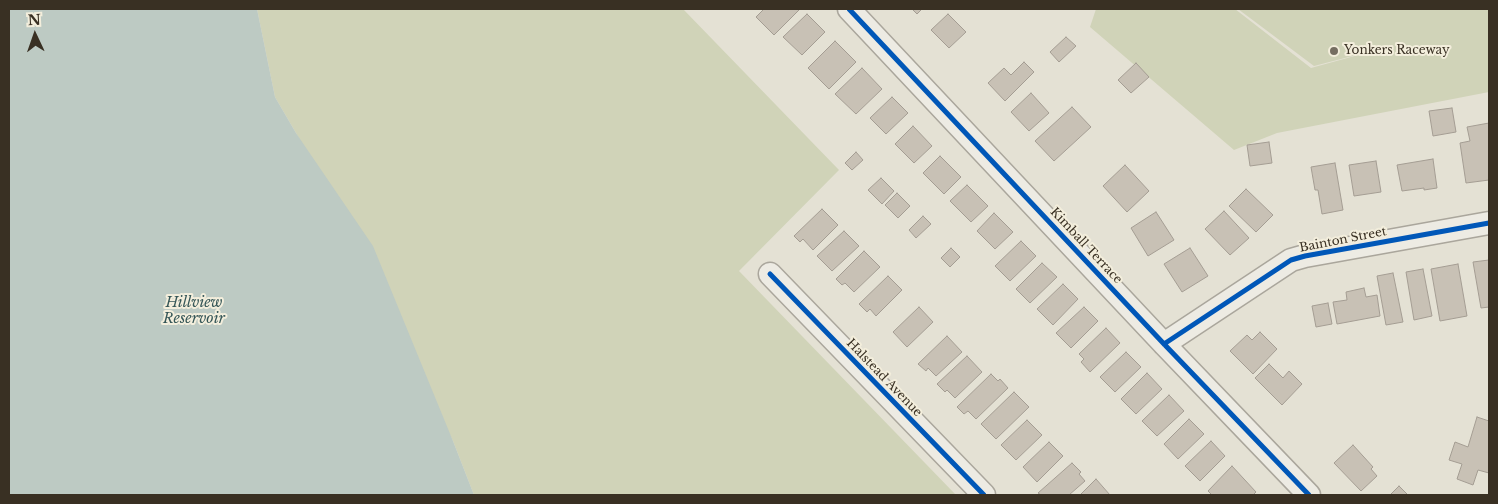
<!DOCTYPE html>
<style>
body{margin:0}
#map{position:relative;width:1498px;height:504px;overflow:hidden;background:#e4e1d4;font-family:"Libre Baskerville",serif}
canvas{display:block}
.frame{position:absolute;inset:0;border:10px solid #393023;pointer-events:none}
.north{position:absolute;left:10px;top:10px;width:50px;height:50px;-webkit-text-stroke:4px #f3eedc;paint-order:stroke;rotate:357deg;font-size:14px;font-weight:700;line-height:20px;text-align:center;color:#393023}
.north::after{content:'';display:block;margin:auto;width:18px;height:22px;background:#393023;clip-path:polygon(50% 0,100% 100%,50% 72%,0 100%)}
</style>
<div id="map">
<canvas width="1498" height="504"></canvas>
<div class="frame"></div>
<div class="north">N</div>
</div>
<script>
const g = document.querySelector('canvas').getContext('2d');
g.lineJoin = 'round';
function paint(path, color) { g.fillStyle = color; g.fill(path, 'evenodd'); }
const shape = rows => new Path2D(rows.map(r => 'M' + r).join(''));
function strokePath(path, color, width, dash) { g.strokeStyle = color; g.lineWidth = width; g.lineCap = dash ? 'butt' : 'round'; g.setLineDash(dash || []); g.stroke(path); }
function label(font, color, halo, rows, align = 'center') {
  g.font = font + ' "Libre Baskerville",serif'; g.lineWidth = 4; g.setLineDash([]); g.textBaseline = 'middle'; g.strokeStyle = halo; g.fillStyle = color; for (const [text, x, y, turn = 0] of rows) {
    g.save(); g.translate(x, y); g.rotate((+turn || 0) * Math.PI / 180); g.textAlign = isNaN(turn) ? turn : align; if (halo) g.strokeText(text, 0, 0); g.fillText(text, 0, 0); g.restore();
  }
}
const green = shape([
 [257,9,683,9,839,170,739,271,956,495,474,495,453,441,296,133,275,97],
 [1096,9,1235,9,1311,68,1391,46,1314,66,1238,9,1489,9,1489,92,1277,133,1234,150,1090,27]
]);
const water = shape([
 [9,9,257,9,275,97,296,133,373,246,453,441,474,495,9,495]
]);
const building = shape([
 [764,9,800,9,774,35,756,17,764,9],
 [912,9,922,9,917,14,912,9],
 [807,14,825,32,802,55,783,37,807,14],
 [948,14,966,32,949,48,931,30,948,14],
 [1066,37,1076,46,1059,62,1050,52,1066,37],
 [835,41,856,62,829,89,808,68,835,41],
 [1024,62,1034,72,1005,101,988,83,1004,68,1011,75,1024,62],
 [1136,63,1149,77,1131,93,1118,80,1136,63],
 [862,68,882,89,856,114,835,94,862,68],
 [1031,93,1049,113,1029,131,1011,112,1031,93],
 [892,97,908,113,886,134,870,118,892,97],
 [1072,107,1091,127,1054,161,1035,141,1072,107],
 [1452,108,1456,132,1433,136,1429,111,1452,108],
 [1489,123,1489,180,1466,183,1460,143,1470,141,1467,127,1489,123],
 [913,126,932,146,914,163,895,144,913,126],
 [1269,142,1272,163,1250,166,1247,145,1269,142],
 [856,152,863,160,852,170,845,163,856,152],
 [940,156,961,177,944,194,923,173,940,156],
 [1433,159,1437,188,1424,190,1424,188,1402,191,1397,165,1433,159],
 [1376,161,1381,192,1354,196,1349,165,1376,161],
 [1335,163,1343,210,1322,214,1318,190,1315,190,1311,167,1335,163],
 [1125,165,1149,191,1127,212,1103,186,1125,165],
 [881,178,894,191,882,204,868,190,881,178],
 [967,185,988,206,971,222,950,201,967,185],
 [1246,189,1273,215,1256,232,1229,206,1246,189],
 [897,193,910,206,898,218,885,205,897,193],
 [822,209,838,225,813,250,803,239,800,242,794,236,822,209],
 [1224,211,1249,238,1230,255,1205,229,1224,211],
 [1156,212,1174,240,1148,256,1131,228,1156,212],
 [994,213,1013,232,995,249,977,231,994,213],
 [923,216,931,224,916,238,909,230,923,216],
 [844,231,859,246,832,271,817,256,844,231],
 [1021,241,1036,256,1010,281,995,266,1021,241],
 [951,248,960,257,950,267,941,258,951,248],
 [1190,248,1208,276,1182,292,1164,264,1190,248],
 [864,251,880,267,854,292,845,283,842,285,836,279,864,251],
 [1489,260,1489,307,1481,308,1473,262,1489,260],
 [1042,263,1057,277,1030,303,1016,289,1042,263],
 [1458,264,1467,316,1440,321,1431,269,1458,264],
 [1423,269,1432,316,1414,320,1406,272,1423,269],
 [1393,273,1403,322,1386,325,1377,276,1393,273],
 [888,276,902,290,876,316,870,309,867,312,859,304,888,276],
 [1063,284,1078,299,1053,325,1037,309,1063,284],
 [1364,288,1366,297,1377,295,1380,316,1337,324,1333,302,1347,300,1346,292,1364,288],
 [1328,303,1332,324,1316,327,1312,306,1328,303],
 [919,307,933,322,907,347,893,332,919,307],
 [1084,307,1098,321,1071,348,1056,333,1084,307],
 [1106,328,1120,343,1090,372,1081,362,1084,359,1079,354,1106,328],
 [1260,332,1277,349,1253,374,1230,351,1247,335,1252,340,1260,332],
 [947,336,962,352,936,376,928,368,926,371,918,364,947,336],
 [1126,352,1141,367,1115,392,1100,377,1126,352],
 [967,356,982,372,955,398,947,390,945,392,937,384,967,356],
 [1269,364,1283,378,1289,371,1302,384,1282,405,1255,378,1269,364],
 [1147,373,1162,389,1136,414,1121,399,1147,373],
 [991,374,998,381,1000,379,1008,388,976,419,968,411,964,414,957,407,991,374],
 [1014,392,1029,407,996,439,981,424,1014,392],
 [1169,395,1184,411,1157,436,1142,421,1169,395],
 [1477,417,1489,421,1489,473,1478,470,1473,485,1457,479,1462,464,1449,460,1455,442,1468,447,1477,417],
 [1189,419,1204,434,1178,459,1164,444,1189,419],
 [1027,420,1042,435,1016,460,1001,445,1027,420],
 [1211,441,1225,456,1200,481,1185,466,1211,441],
 [1049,442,1063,456,1037,482,1023,467,1049,442],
 [1353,445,1373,467,1371,469,1377,476,1361,491,1334,463,1353,445],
 [1072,463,1081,472,1079,474,1085,481,1069,495,1041,495,1038,493,1072,463],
 [1232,466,1256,492,1253,495,1212,495,1208,491,1232,466],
 [1096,479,1110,495,1080,495,1096,479],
 [1399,486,1408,495,1390,495,1399,486]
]);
const street = shape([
 [849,9,1164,344,1309,495],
 [770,274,984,495],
 [1164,344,1291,260,1305,256,1489,223]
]);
const cycleway = shape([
 [849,9,1164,344,1309,495],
 [770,274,984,495],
 [1164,344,1291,260,1305,256,1489,223]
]);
const markers = [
 [1334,51,5,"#756e61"]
];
const poiNames = [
 ["Yonkers Raceway",1344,51]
];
const streetNames = [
 ["Bainton Street",1343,240,-11],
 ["Kimball Terrace",1086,246,47],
 ["Halstead Avenue",884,378,46]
];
const waterNames = [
 ["Hillview",194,303],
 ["Reservoir",194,319]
];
paint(green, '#d0d3b8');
paint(water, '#bdcac3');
paint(building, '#c8c1b5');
strokePath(building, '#a49d93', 1);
strokePath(street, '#aaa69c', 25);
strokePath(street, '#edebe3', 22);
strokePath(cycleway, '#0057b8', 5);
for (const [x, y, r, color] of markers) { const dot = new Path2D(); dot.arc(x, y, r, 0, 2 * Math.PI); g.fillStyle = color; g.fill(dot); strokePath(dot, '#f3eedc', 2); }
label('12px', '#393023', '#f3eedc', poiNames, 'left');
label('12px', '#393023', '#f3eedc', streetNames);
label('italic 14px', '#355657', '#f3eedc', waterNames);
</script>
